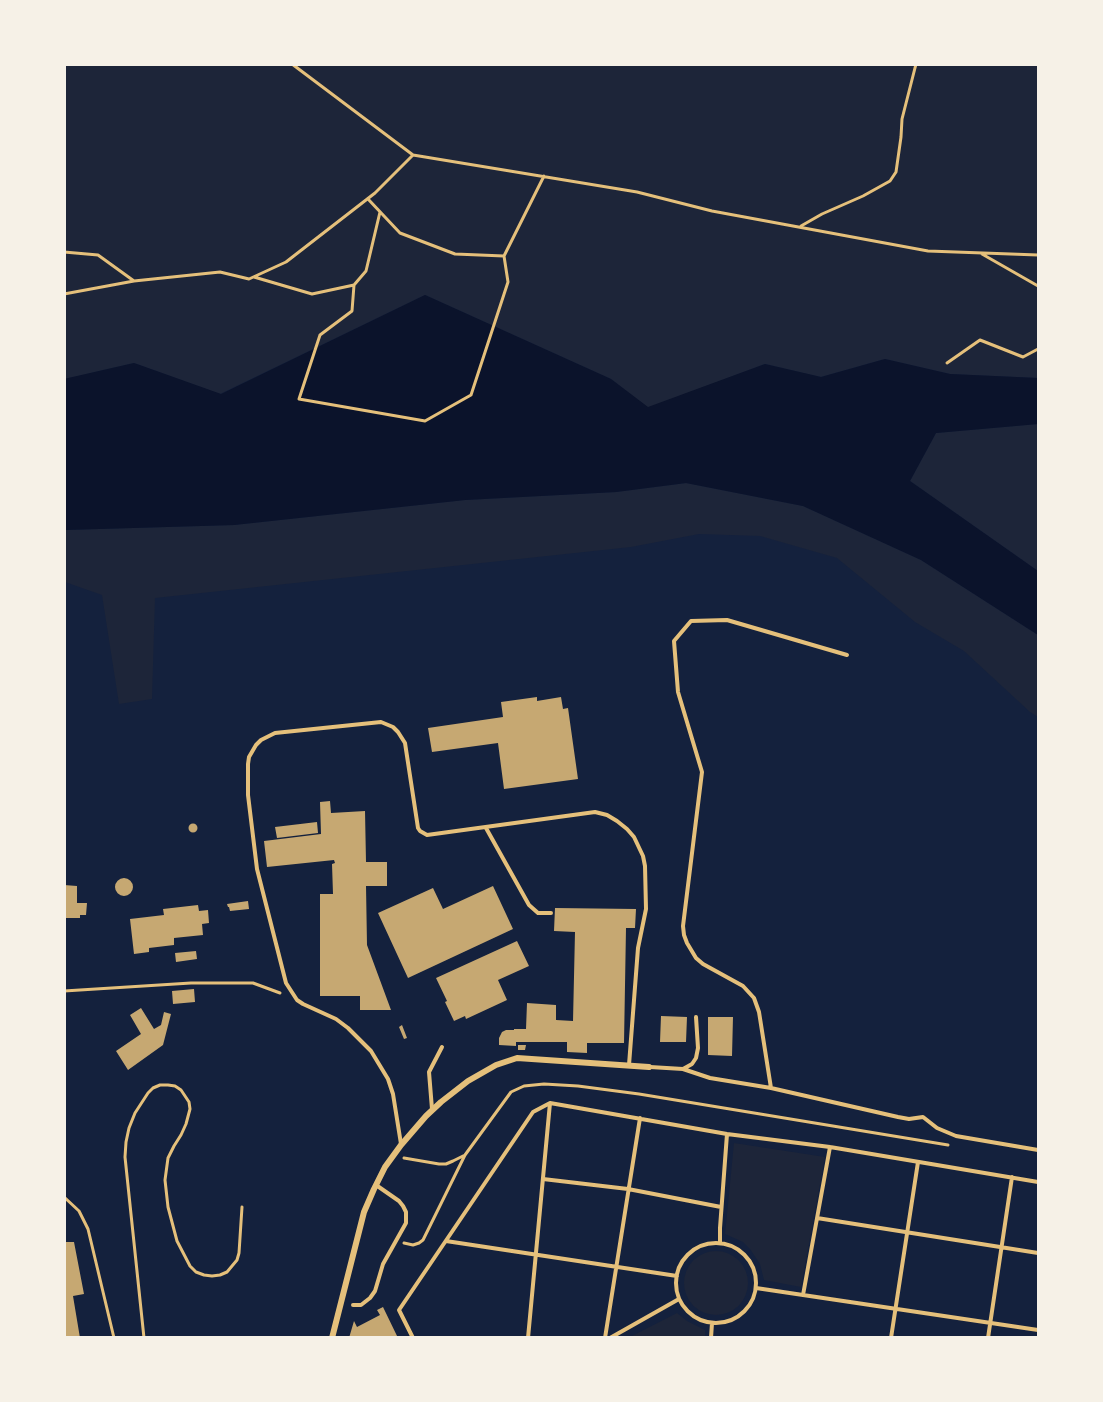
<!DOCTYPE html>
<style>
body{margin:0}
#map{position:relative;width:1103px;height:1402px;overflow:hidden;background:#14213d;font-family:"Asap Condensed",sans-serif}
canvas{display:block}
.frame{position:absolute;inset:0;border:66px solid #f6f1e7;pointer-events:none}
</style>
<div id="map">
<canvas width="1103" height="1402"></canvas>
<div class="frame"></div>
</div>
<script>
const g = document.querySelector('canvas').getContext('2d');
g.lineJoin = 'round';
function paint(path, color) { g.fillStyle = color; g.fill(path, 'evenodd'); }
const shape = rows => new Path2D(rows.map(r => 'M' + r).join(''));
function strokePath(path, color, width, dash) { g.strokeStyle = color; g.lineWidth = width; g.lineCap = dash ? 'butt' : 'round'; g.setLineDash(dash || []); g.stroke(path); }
const green = shape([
 [64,65,1038,65,1038,378,950,374,885,359,821,377,765,364,648,408,611,379,425,295,220,394,134,363,65,379],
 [1038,424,1038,571,910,481,936,433],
 [686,483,803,506,921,560,1038,635,1038,717,1030,712,964,651,915,622,837,558,760,536,699,534,631,547,155,598,152,699,119,704,102,595,65,582,64,530,234,525,465,500,616,492],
 [734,1143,825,1157,801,1287,764,1280,760,1264,750,1249,743,1242,725,1234],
 '684 1283a32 32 0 1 1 64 0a32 32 0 1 1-64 0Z',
 [677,1313,687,1321,705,1330,705,1337,630,1337]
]);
const water = shape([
 [425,295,611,379,648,407,765,364,821,377,885,359,950,374,1038,378,1038,424,936,433,910,481,1038,571,1038,635,921,560,803,506,686,483,616,492,465,500,234,525,65,530,64,379,134,363,221,394]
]);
const building = shape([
 [537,697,537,701,561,697,563,709,568,708,578,779,504,789,498,743,432,752,428,728,503,717,501,702],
 [330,801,331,813,365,811,366,862,387,862,387,886,366,886,367,945,391,1010,360,1010,360,996,320,996,320,894,333,894,332,864,335,863,334,860,267,867,264,841,321,834,320,802],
 [317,822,318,833,277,838,275,827],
 '188.5 828a4.5 4.5 0 1 1 9 0a4.5 4.5 0 1 1-9 0Z',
 '115 887a9 9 0 1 1 18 0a9 9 0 1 1-18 0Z',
 [64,885,77,886,77,903,87,903,86,915,80,915,80,918,64,918],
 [493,886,513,929,408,978,378,913,433,888,443,909],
 [248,901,249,909,230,911,229,907,228,907,227,904],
 [198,905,199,911,208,910,209,923,202,924,203,935,174,938,174,945,149,948,149,952,134,954,130,919,164,915,163,909],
 [555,908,636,909,635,928,626,928,624,1043,587,1043,587,1053,567,1052,567,1042,516,1042,516,1046,499,1045,499,1038,502,1032,506,1030,514,1030,514,1029,526,1029,527,1003,556,1005,556,1020,573,1021,575,932,554,931],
 [517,941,529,966,498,980,507,1000,466,1019,465,1016,454,1021,445,1002,447,1001,436,978],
 [196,951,197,959,176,962,175,953],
 [194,989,195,1002,173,1004,172,991],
 [141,1008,154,1029,161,1025,164,1012,171,1014,163,1045,128,1070,116,1051,141,1034,130,1015],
 [661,1016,687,1017,686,1042,660,1042],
 [708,1017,733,1017,732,1056,708,1055],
 [402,1025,407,1038,404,1039,399,1027],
 [518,1045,526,1045,525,1050,518,1050],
 [64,1242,74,1242,84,1294,73,1296,80,1338,64,1338],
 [383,1307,398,1338,349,1338,354,1321,357,1327,380,1315,377,1310]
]);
const path = shape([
 [292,64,413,155],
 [368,199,400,233,455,254,504,256],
 [801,226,822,214,863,196,890,181,896,172,901,137,902,119,916,64],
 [64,252,98,255,134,281],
 [982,254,1038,286],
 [254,277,312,294,354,285,352,311,320,335,299,399,425,421,471,395,508,282,504,256,544,176],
 [354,285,366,271,380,212],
 [64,294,134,281,220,272,249,279,286,262,375,193,413,155,637,192,712,211,928,251,1038,255],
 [947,363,980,340,1023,357,1038,349],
 [64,991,191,983,253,983,280,993],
 [404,1158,439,1164,446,1164,453,1161,465,1155,511,1092,524,1086,544,1084,578,1086,639,1094,948,1145],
 [64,1197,79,1211,88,1229,114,1338],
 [404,1243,413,1245,419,1243,423,1240,465,1155],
 [144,1338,125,1157,126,1142,129,1128,135,1113,148,1093,153,1088,160,1085,168,1085,175,1086,181,1090,189,1102,190,1109,186,1124,181,1135,174,1146,168,1158,165,1180,168,1207,177,1241,190,1266,196,1272,204,1275,212,1276,220,1275,227,1272,237,1260,239,1253,242,1207]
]);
const service = shape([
 [486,828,529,905,538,913,551,913],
 [650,1067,683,1069,692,1064,696,1058,698,1048,696,1017],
 [683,1069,710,1078,771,1088,898,1117,909,1119,923,1117,937,1128,956,1136,1038,1150],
 [771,1088,759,1012,754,998,743,986,703,964,696,958,687,943,684,935,683,926,702,772,678,692,674,641,691,621,727,620,847,655],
 [432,1109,429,1072,442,1047],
 [401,1144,393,1094,388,1079,371,1051,348,1028,336,1019,303,1004,297,1000,286,983,257,869,248,795,248,764,249,757,256,745,261,740,275,733,381,722,393,727,398,732,405,743,418,828,420,831,427,835,595,812,607,815,617,821,627,829,634,837,643,856,645,866,646,909,638,948,629,1065],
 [543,1179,628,1189,721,1207],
 [817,1218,1038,1253],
 [446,1241,677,1276],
 '676 1283a40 40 0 1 1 80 0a40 40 0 1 1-80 0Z',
 [720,1243,720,1228,727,1134],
 [756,1288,1038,1330],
 [803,1295,830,1147],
 [353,1305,361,1305,370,1298,375,1291,383,1264,406,1223,406,1212,403,1206,399,1201,376,1185],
 [413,1338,399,1310,533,1112,550,1103,727,1134,830,1147,1038,1182],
 [528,1338,550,1103],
 [605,1338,640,1118],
 [610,1338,679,1299],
 [711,1338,712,1323],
 [891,1338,918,1162],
 [988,1338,1012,1177]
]);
const minor = shape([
 [332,1338,364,1212,374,1189,385,1167,401,1145,426,1116,441,1102,468,1081,496,1065,517,1058,649,1067]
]);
paint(green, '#1d2539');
paint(water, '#0b132b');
paint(building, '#c6a872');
strokePath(path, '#e5c07b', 3);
strokePath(service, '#e5c07b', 4);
strokePath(minor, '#e5c07b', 6);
</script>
